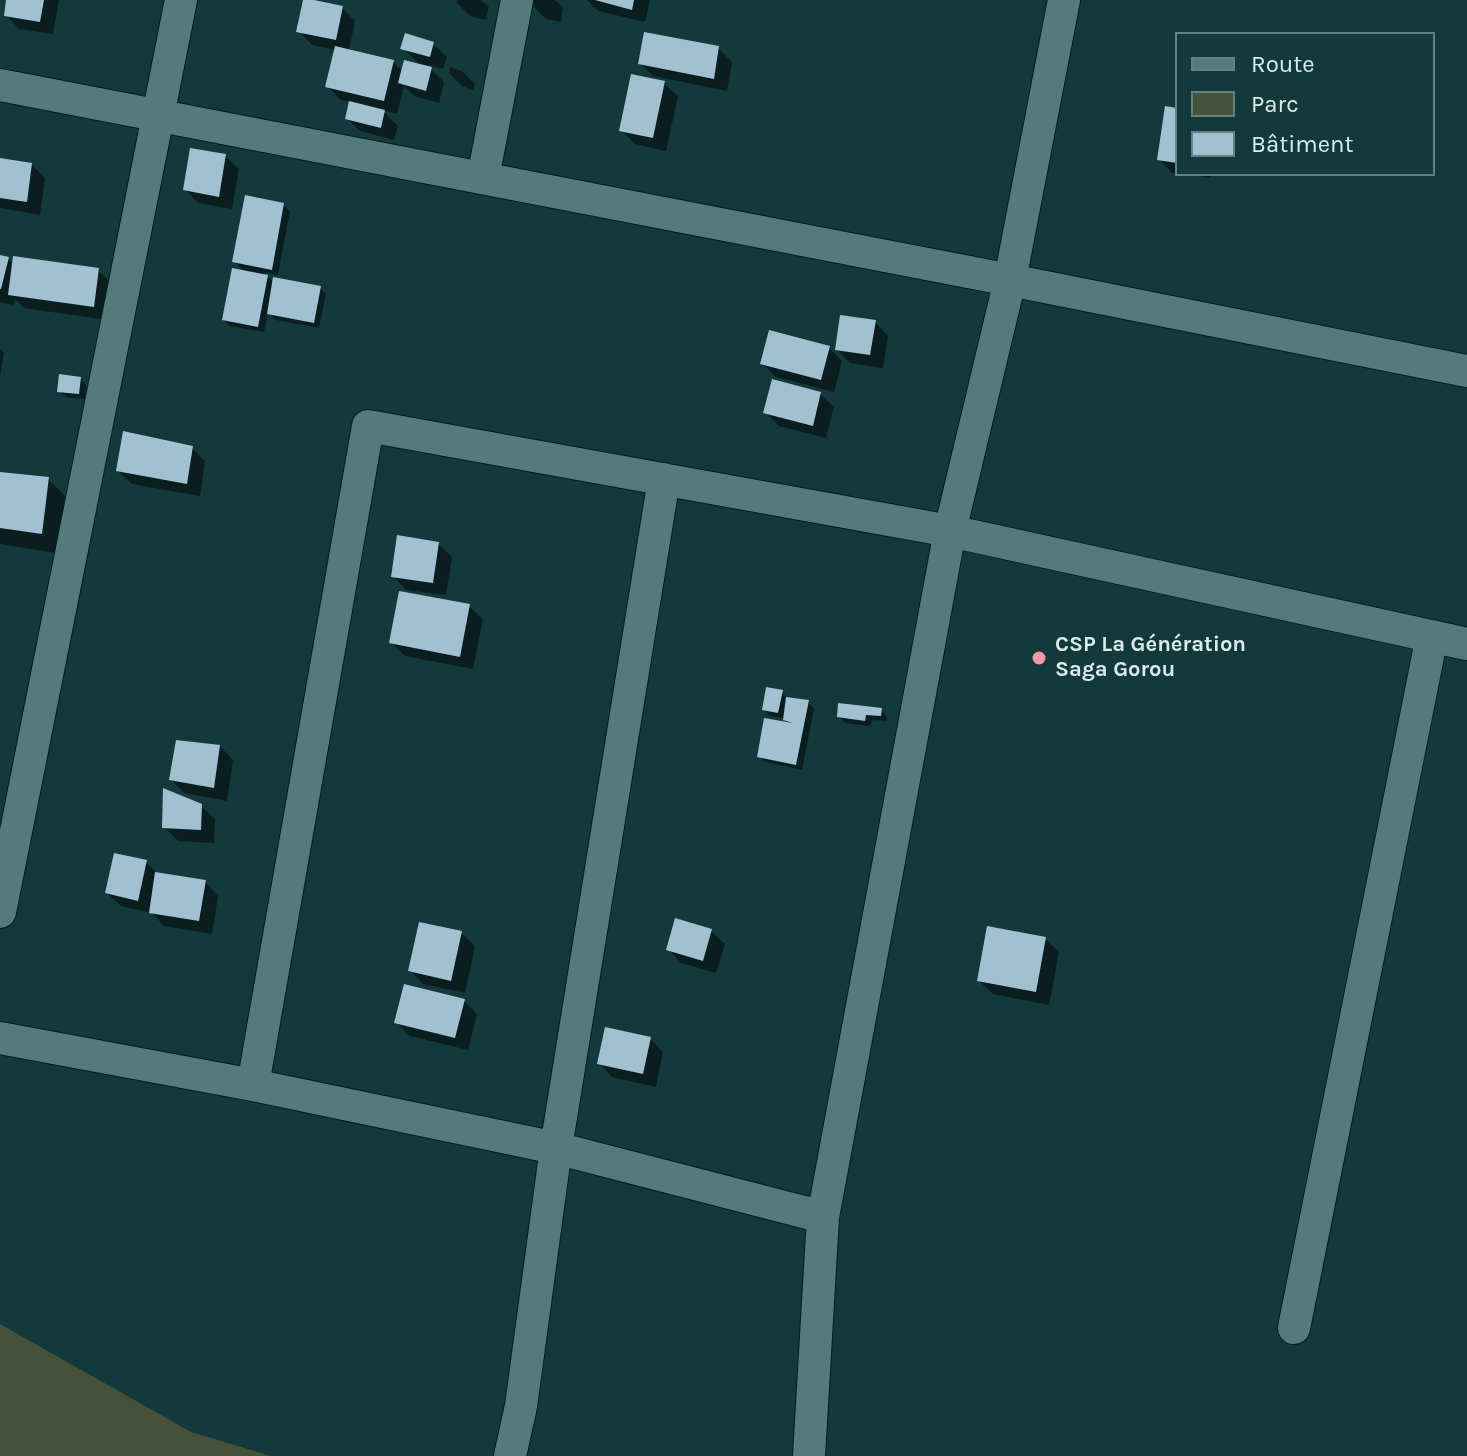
<!DOCTYPE html>
<meta charset="utf-8">
<style>
body{margin:0}
#map{position:relative;width:1467px;height:1456px;overflow:hidden;background:#13393b;font-family:Karla,sans-serif}
canvas{display:block}
.legend{position:absolute;left:1175px;top:32px;width:260px;height:144px;box-sizing:border-box;background:#13393b;border:2px solid #628182;margin:0;padding:10px 14px;list-style:none;font-size:24px;color:#d8eced}
.legend li{display:flex;align-items:center;gap:16px;height:40px}
.legend b{width:40px;border:2px solid #628182}
</style>
<div id="map">
<canvas width="1467" height="1456"></canvas>
<ul class="legend">
<li><b style="height:10px;background:#547a7b"></b>Route</li>
<li><b style="height:22px;background:#455138"></b>Parc</li>
<li><b style="height:22px;background:#a1c0d2"></b>Bâtiment</li>
</ul>
</div>
<script>
const g = document.querySelector('canvas').getContext('2d');
g.lineJoin = 'round';
function paint(path, color) { g.fillStyle = color; g.fill(path, 'evenodd'); }
const shape = rows => new Path2D(rows.map(r => 'M' + r).join(''));
function strokePath(path, color, width, dash) { g.strokeStyle = color; g.lineWidth = width; g.lineCap = dash ? 'butt' : 'round'; g.setLineDash(dash || []); g.stroke(path); }
function label(font, color, halo, rows, align = 'center') {
  g.font = font + ' Karla,sans-serif'; g.lineWidth = 8; g.setLineDash([]); g.textBaseline = 'middle'; g.strokeStyle = halo; g.fillStyle = color; for (const [text, x, y, turn = 0] of rows) {
    g.save(); g.translate(x, y); g.rotate((+turn || 0) * Math.PI / 180); g.textAlign = isNaN(turn) ? turn : align; if (halo) g.strokeText(text, 0, 0); g.fillText(text, 0, 0); g.restore();
  }
}
const green = shape([
 [0,1324,191,1432,271,1456,0,1456]
]);
const shadow = shape([
 [8,0,59,0,53,34,19,29,6,15],
 [457,0,481,0,489,7,485,20,470,16,456,2],
 [534,0,555,0,563,7,561,22,546,19,533,6],
 [587,0,650,0,645,22,598,11],
 [342,8,355,21,349,51,393,62,403,72,421,66,403,48,433,44,447,57,443,69,427,65,444,82,439,103,414,96,404,86,397,114,382,110,398,126,394,140,360,131,347,118,351,102,341,100,327,86,336,50,312,45,299,31],
 [718,48,732,62,727,91,653,76,640,63],
 [450,67,462,71,475,84,473,90,462,86,449,73],
 [664,83,678,96,666,151,635,144,621,130],
 [1177,110,1177,173,1172,173,1159,159],
 [225,156,239,169,232,209,198,203,185,189],
 [0,160,32,165,45,178,40,215,0,208],
 [1182,174,1211,174,1211,178],
 [283,205,290,211,278,275,263,272,274,283,320,288,326,294,319,328,276,320,268,312,264,332,230,326,224,320,245,272,234,261],
 [0,257,8,259,14,265,98,270,112,284,107,320,24,308,15,299,13,305,0,302],
 [875,322,888,336,883,368,850,363,837,349],
 [829,348,842,361,834,392,776,377,763,364],
 [0,349,4,353,0,377],
 [80,379,86,385,85,399,66,397,59,391],
 [820,394,834,407,826,438,779,426,766,413],
 [192,448,205,461,200,496,132,484,118,471],
 [0,474,48,479,69,500,62,554,0,544],
 [438,544,452,557,446,595,406,590,393,576],
 [469,606,483,619,473,669,405,656,391,642],
 [782,692,788,699,808,702,814,709,802,770,765,762,759,756,784,724,785,718,770,716,764,709],
 [881,710,887,716,886,721,872,720,871,726,845,723,839,716],
 [220,746,233,760,227,801,185,793,171,780],
 [201,806,215,819,214,843,178,841,164,827],
 [146,862,159,875,205,882,218,896,212,934,164,926,152,913,121,906,107,893],
 [711,931,725,944,716,973,681,963,668,949],
 [461,933,475,946,465,993,423,984,410,970],
 [1045,939,1059,952,1049,1005,993,994,979,981],
 [464,1001,477,1014,468,1050,410,1036,396,1022],
 [650,1039,663,1052,656,1087,612,1077,599,1063]
]);
const building = shape([
 [6,0,44,0,40,22,4,16],
 [303,0,314,0,343,6,336,40,296,32],
 [595,0,634,0,632,10],
 [644,32,719,46,714,79,638,64],
 [405,33,434,42,430,57,400,49],
 [335,46,394,60,384,101,325,87],
 [404,60,432,67,426,91,398,83],
 [631,74,665,81,653,138,619,131],
 [349,101,385,110,381,128,345,119],
 [1165,106,1177,108,1177,163,1157,160],
 [190,148,226,154,219,197,183,190],
 [0,158,32,163,27,202,0,198],
 [245,195,284,203,272,270,232,262],
 [0,255,9,257,1,289,0,289],
 [13,256,99,268,94,307,8,295],
 [232,268,268,275,258,327,222,320],
 [273,277,321,286,314,323,267,314],
 [840,315,876,320,870,355,835,350],
 [769,330,830,346,821,380,760,364],
 [59,374,81,377,79,394,57,392],
 [772,379,821,392,813,426,763,413],
 [123,431,193,446,187,484,116,471],
 [0,472,49,477,42,534,0,528],
 [397,535,439,542,433,583,391,577],
 [399,591,470,604,460,657,389,643],
 [766,687,783,690,778,713,762,710],
 [786,697,809,700,796,765,757,757,764,718,793,723,783,720],
 [838,703,882,708,881,716,866,715,865,721,837,717],
 [176,740,220,745,214,788,169,780],
 [163,788,202,804,201,830,162,828],
 [114,853,147,860,138,901,105,893],
 [155,872,206,880,199,921,149,913],
 [675,918,712,929,703,961,666,950],
 [419,922,462,931,451,981,408,971],
 [987,926,1046,937,1036,992,977,981],
 [404,984,465,999,455,1038,394,1023],
 [605,1027,651,1037,643,1074,597,1064]
]);
const street = shape([
 [0,85,1010,280,1467,371],
 [483,178,517,0],
 [0,912,181,0],
 [0,1038,253,1085,556,1148,823,1217],
 [253,1085,368,426,950,531,1467,644],
 [1294,1328,1432,636],
 [510,1456,521,1406,556,1148,664,479],
 [809,1456,823,1217,950,531,1010,280,1064,0]
]);
const markers = [
 [1039,658,8,"#f49aa4"]
];
const poiNames = [
 ["CSP La Génération",1055,645],
 ["Saga Gorou",1055,670]
];
paint(green, '#455138');
paint(shadow, '#0007');
paint(building, '#a1c0d2');
strokePath(street, '#031f20', 34);
strokePath(street, '#547a7b', 32);
for (const [x, y, r, color] of markers) { const dot = new Path2D(); dot.arc(x, y, r, 0, 2 * Math.PI); g.fillStyle = color; g.fill(dot); strokePath(dot, '#13393b', 3); }
label('bold 22px', '#d8eced', '#13393b', poiNames, 'left');
</script>
